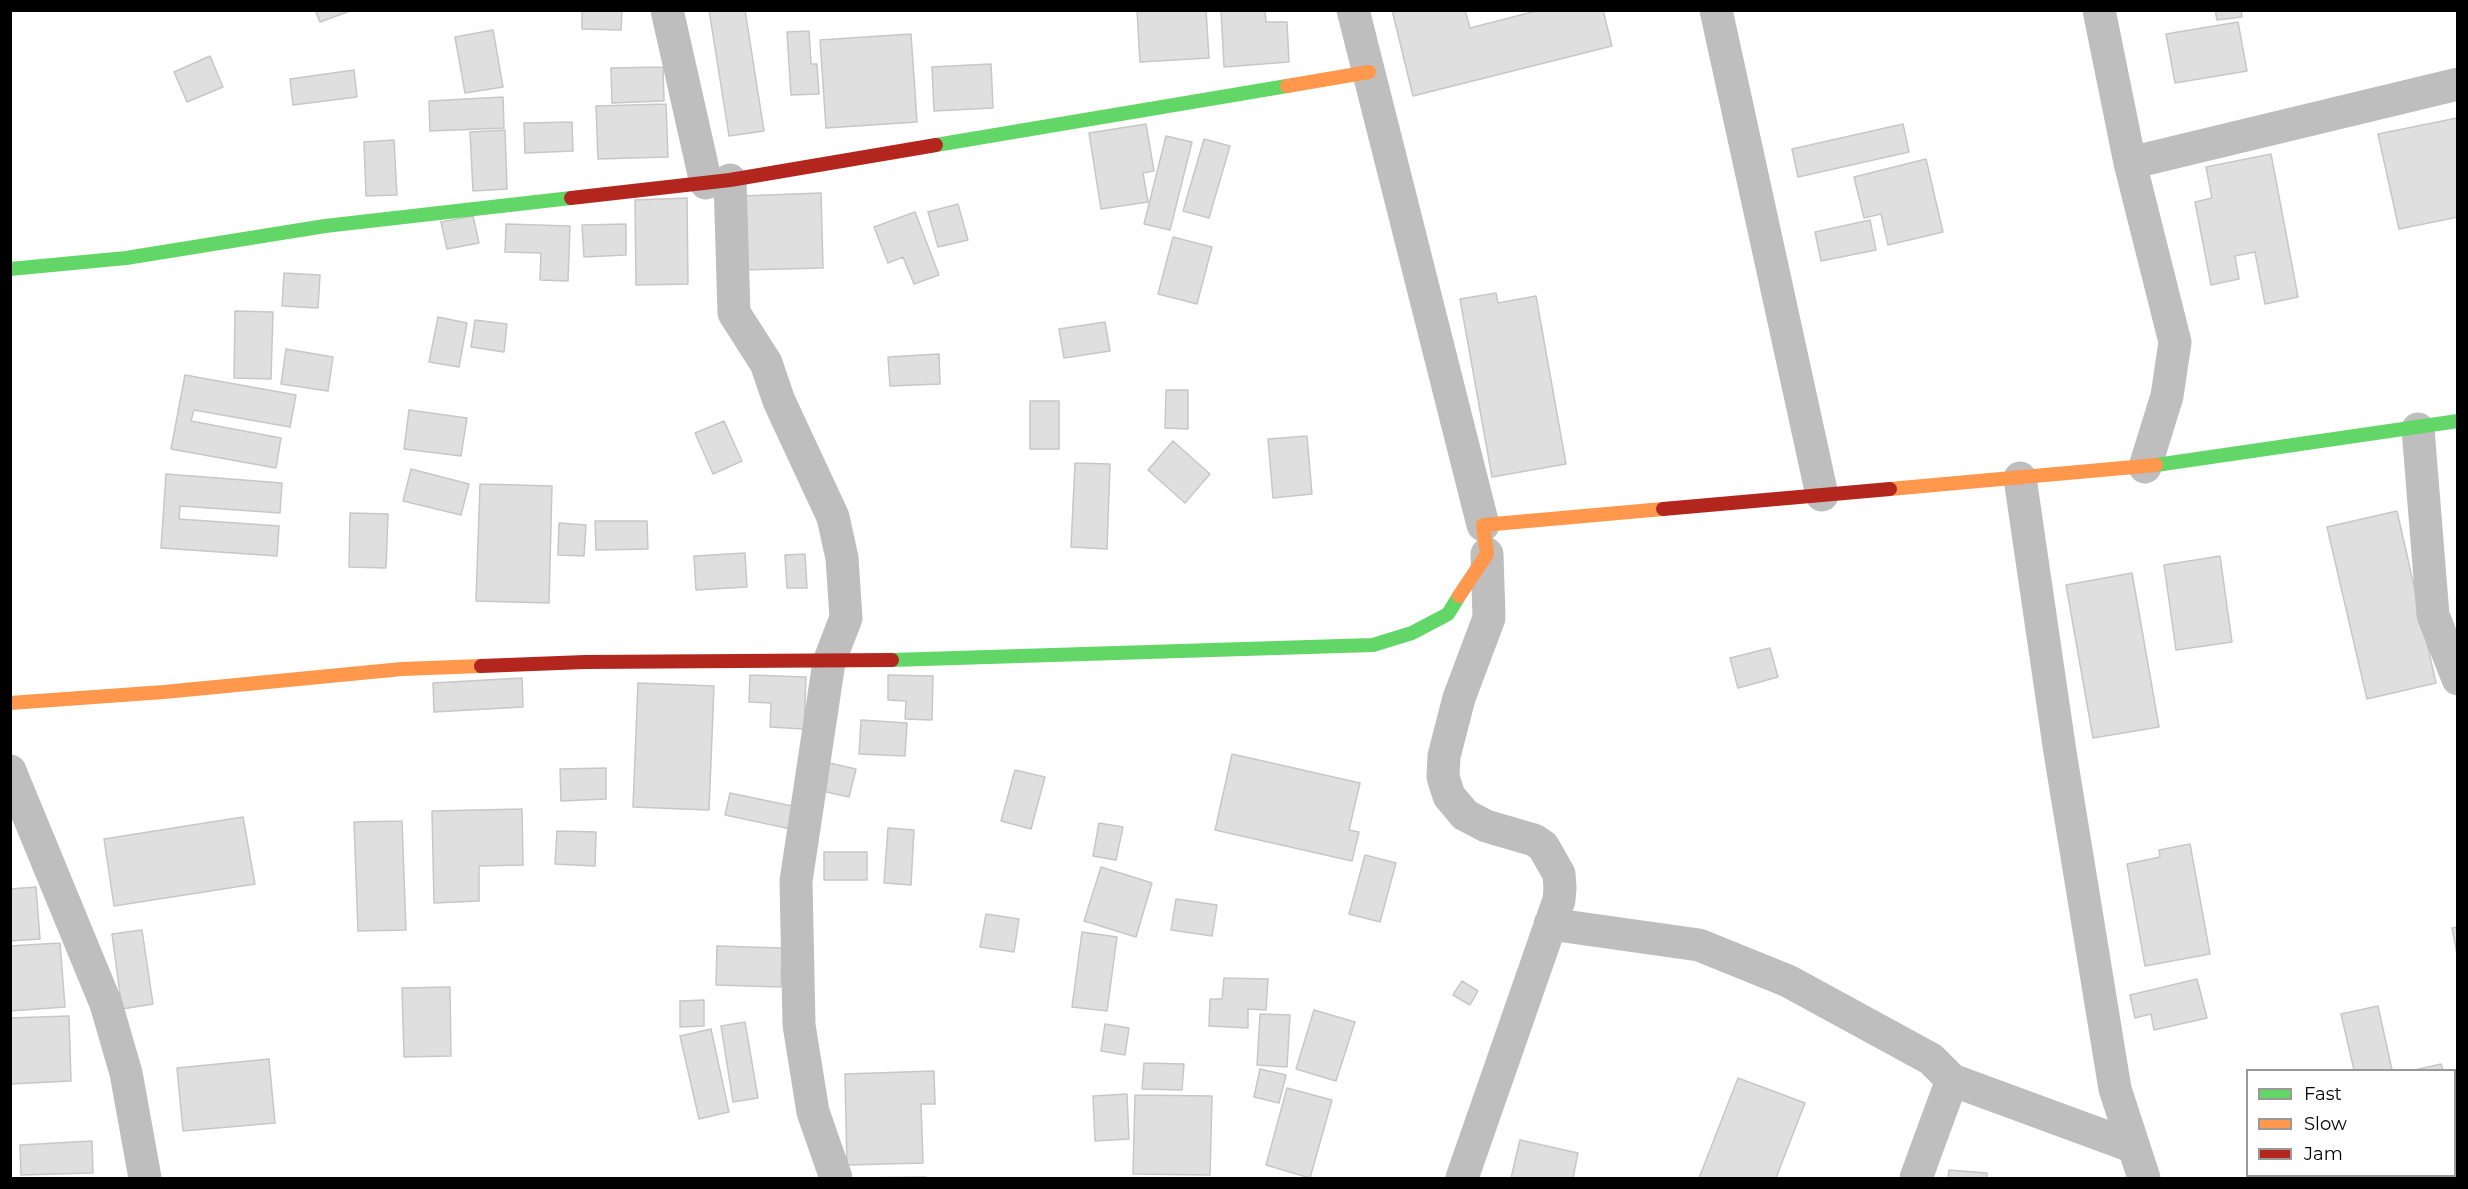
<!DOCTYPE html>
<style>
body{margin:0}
#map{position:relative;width:2468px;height:1189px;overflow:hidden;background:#fff;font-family:Montserrat,sans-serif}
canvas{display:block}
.frame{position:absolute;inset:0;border:12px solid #000;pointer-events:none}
.legend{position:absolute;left:2246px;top:1069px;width:210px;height:108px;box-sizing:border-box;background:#fff;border:2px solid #999;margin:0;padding:8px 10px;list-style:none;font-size:18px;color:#000}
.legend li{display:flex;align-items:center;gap:12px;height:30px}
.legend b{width:30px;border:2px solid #999}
</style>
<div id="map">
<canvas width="2468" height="1189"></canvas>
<div class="frame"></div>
<ul class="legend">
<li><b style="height:8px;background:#63d668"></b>Fast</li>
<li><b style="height:8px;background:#ff974d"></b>Slow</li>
<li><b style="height:8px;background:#b3261e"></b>Jam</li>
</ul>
</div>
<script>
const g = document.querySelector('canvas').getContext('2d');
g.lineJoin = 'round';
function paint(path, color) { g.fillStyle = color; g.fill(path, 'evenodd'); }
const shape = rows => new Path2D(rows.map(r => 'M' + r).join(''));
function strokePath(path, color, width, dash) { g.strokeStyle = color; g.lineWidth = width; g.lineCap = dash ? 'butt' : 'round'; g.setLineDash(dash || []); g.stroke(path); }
const building = shape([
 [315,10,349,10,350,11,320,22,315,10],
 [582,10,622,10,621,30,582,29,582,10],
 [709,10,745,10,764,131,729,136,709,10],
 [1137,10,1206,10,1209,58,1140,62,1137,10],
 [1265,10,1266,22,1287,22,1289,62,1224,67,1221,11,1265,10],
 [1392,10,1465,10,1470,28,1540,10,1603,10,1612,46,1413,96,1392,10],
 [2215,10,2241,10,2242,17,2217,20,2215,10],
 [2238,22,2247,71,2175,83,2166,34,2238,22],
 [493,30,503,87,465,93,455,37,493,30],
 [809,31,811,64,817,64,819,94,791,95,787,32,809,31],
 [911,34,917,122,826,128,820,40,911,34],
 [210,56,223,87,187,102,174,72,210,56],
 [991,64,993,108,934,111,932,67,991,64],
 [663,67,664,101,612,103,611,68,663,67],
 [354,70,357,97,293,105,290,79,354,70],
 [503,97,504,128,430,131,429,101,503,97],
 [666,104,668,157,598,159,596,106,666,104],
 [2457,118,2458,217,2399,229,2378,134,2457,118],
 [572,122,573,151,525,153,524,123,572,122],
 [1146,124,1154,171,1143,173,1148,202,1101,209,1089,133,1146,124],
 [1903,124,1909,152,1798,177,1792,149,1903,124],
 [505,130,507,189,473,191,470,132,505,130],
 [1166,136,1192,142,1170,230,1144,224,1166,136],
 [1204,139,1230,146,1209,218,1183,211,1204,139],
 [394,140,397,195,366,196,364,142,394,140],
 [2271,154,2298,297,2265,304,2255,252,2235,256,2239,279,2211,285,2195,202,2212,198,2206,167,2271,154],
 [1926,159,1943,232,1888,245,1881,214,1864,218,1854,177,1926,159],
 [821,193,823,268,743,270,741,196,821,193],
 [687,198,688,284,636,285,635,200,687,198],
 [958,204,968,240,938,247,928,212,958,204],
 [915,212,939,275,914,284,903,257,888,263,874,227,915,212],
 [473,216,479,243,447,249,441,222,473,216],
 [1870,220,1876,250,1821,261,1815,232,1870,220],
 [506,224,570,226,568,281,540,280,541,253,505,252,506,224],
 [626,224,626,255,584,257,582,225,626,224],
 [1173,237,1212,247,1197,304,1158,294,1173,237],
 [284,273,320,275,318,308,282,306,284,273],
 [1496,293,1498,303,1536,296,1566,464,1492,477,1460,299,1496,293],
 [235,311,273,312,271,379,234,378,235,311],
 [438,317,467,323,459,367,429,362,438,317],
 [475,320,507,324,504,352,471,347,475,320],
 [1105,322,1110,351,1064,358,1059,329,1105,322],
 [286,349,333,357,328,391,281,384,286,349],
 [939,354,940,384,890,386,888,357,939,354],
 [185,375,296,395,290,427,194,410,191,421,281,438,276,468,171,449,185,375],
 [1166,390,1188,390,1188,429,1165,428,1166,390],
 [1030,401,1059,401,1059,449,1030,449,1030,401],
 [409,410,467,418,461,456,404,449,409,410],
 [724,421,742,461,713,474,695,433,724,421],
 [1307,436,1312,494,1273,498,1268,439,1307,436],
 [1173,441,1210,474,1185,503,1148,470,1173,441],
 [1075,463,1110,464,1107,549,1071,547,1075,463],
 [411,469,469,484,461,515,403,501,411,469],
 [166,474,282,483,280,513,180,506,179,519,279,526,277,556,161,548,166,474],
 [480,484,552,486,549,603,476,601,480,484],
 [2397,511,2436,683,2367,699,2327,527,2397,511],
 [350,513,388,514,386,568,349,567,350,513],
 [595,521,647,521,648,549,596,550,595,521],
 [559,523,586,525,584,556,558,555,559,523],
 [745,553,747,587,696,590,694,556,745,553],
 [805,554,807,588,787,588,785,555,805,554],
 [2220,556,2232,642,2176,650,2164,565,2220,556],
 [2132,573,2159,727,2093,738,2066,585,2132,573],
 [1770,648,1778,677,1738,688,1730,658,1770,648],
 [750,675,806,677,804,729,770,727,771,703,749,702,750,675],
 [888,675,933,676,932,720,905,719,906,701,888,700,888,675],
 [522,678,523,707,434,712,433,683,522,678],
 [638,683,714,686,709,810,633,807,638,683],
 [861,720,907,723,905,756,859,754,861,720],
 [1232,754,1360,783,1349,830,1359,832,1352,861,1215,830,1232,754],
 [825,762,856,769,849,797,817,790,825,762],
 [606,768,606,799,561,801,560,769,606,768],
 [1015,770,1045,777,1031,829,1001,821,1015,770],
 [730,793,797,807,791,829,725,815,730,793],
 [522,809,523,865,479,866,479,901,434,903,432,811,522,809],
 [243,817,255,884,114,906,104,839,243,817],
 [402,821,406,930,358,931,354,822,402,821],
 [1099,823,1123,827,1116,860,1093,856,1099,823],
 [888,828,914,830,911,885,884,883,888,828],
 [557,831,596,832,595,866,555,864,557,831],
 [2190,844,2210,954,2145,966,2127,864,2160,857,2159,850,2190,844],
 [824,852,867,852,867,880,824,880,824,852],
 [1365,855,1396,863,1380,922,1349,914,1365,855],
 [1101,867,1152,883,1136,937,1084,921,1101,867],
 [36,887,40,939,10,941,10,889,36,887],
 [1176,899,1217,905,1212,936,1171,930,1176,899],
 [986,914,1019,919,1014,952,980,947,986,914],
 [2458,927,2458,959,2452,928,2458,927],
 [142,930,153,1004,122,1009,112,934,142,930],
 [1082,932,1117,937,1107,1011,1072,1007,1082,932],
 [60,943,65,1007,10,1011,10,946,60,943],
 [717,946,782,948,781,987,716,985,717,946],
 [1224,978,1268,979,1266,1010,1248,1009,1248,1028,1209,1026,1210,999,1222,999,1224,978],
 [2197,979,2207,1018,2154,1030,2151,1014,2135,1018,2130,995,2197,979],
 [1462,981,1478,991,1470,1005,1453,995,1462,981],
 [450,987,451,1056,404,1057,402,988,450,987],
 [704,1000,704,1026,680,1027,680,1001,704,1000],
 [2378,1006,2392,1070,2354,1070,2341,1014,2378,1006],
 [1314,1010,1355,1022,1336,1081,1296,1069,1314,1010],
 [1260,1014,1290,1015,1287,1067,1257,1065,1260,1014],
 [69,1016,71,1081,10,1084,10,1018,69,1016],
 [745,1022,758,1098,733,1102,721,1026,745,1022],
 [1105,1024,1129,1028,1125,1055,1101,1051,1105,1024],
 [711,1029,729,1112,699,1119,680,1036,711,1029],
 [269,1059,275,1123,183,1131,177,1068,269,1059],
 [1144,1063,1184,1064,1182,1090,1142,1089,1144,1063],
 [2441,1064,2443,1070,2415,1070,2441,1064],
 [1260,1069,1286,1075,1279,1103,1254,1097,1260,1069],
 [934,1071,935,1104,921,1104,923,1163,847,1165,845,1074,934,1071],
 [1738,1078,1805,1103,1776,1178,1699,1178,1738,1078],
 [1287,1088,1332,1100,1310,1178,1266,1165,1287,1088],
 [1127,1094,1129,1139,1095,1141,1093,1096,1127,1094],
 [1135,1095,1212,1096,1210,1175,1133,1174,1135,1095],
 [1520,1140,1578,1153,1573,1178,1511,1178,1520,1140],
 [92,1141,93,1173,21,1175,20,1145,92,1141],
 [2454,1142,2458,1142,2458,1178,2447,1178,2446,1176,2454,1176,2454,1142],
 [1949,1170,1987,1173,1987,1178,1948,1178,1949,1170],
 [926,1177,926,1178,851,1178,926,1177]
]);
const street = shape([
 [667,10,706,183],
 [1353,10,1483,525],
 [1716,10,1822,495],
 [2099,10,2130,163,2175,342,2167,396,2145,467],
 [2130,163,2458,84],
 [730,180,734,313,766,363,779,401,833,517,842,558,846,618,829,662,796,881,799,1025,813,1112,836,1178],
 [2418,429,2433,615,2458,679],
 [2020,478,2060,752,2115,1089,2144,1178],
 [10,771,106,1004,126,1073,145,1178],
 [1550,924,1699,945,1788,981,1931,1059,1952,1080,2134,1147],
 [1462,1178,1559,900,1560,888,1559,874,1543,846,1534,840,1486,826,1465,815,1449,796,1443,777,1444,756,1459,698,1489,618,1487,554],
 [1916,1178,1952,1080]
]);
const fast = shape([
 [936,145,1287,86],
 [10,269,126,258,325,226,571,198],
 [2156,465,2458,421],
 [892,660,1373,645,1412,633,1448,614,1459,596]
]);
const slow = shape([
 [1287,86,1369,72],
 [1890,489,2156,465],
 [1459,596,1487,554,1483,525,1663,509],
 [10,703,164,692,402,669,481,666]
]);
const jam = shape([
 [571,198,730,180,936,145],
 [1663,509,1890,489],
 [481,666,585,662,892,660]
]);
paint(building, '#dfdfdf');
strokePath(building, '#c7c7c7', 1.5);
strokePath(street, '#bebebe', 33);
strokePath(fast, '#63d668', 14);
strokePath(slow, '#ff974d', 14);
strokePath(jam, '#b3261e', 14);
</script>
